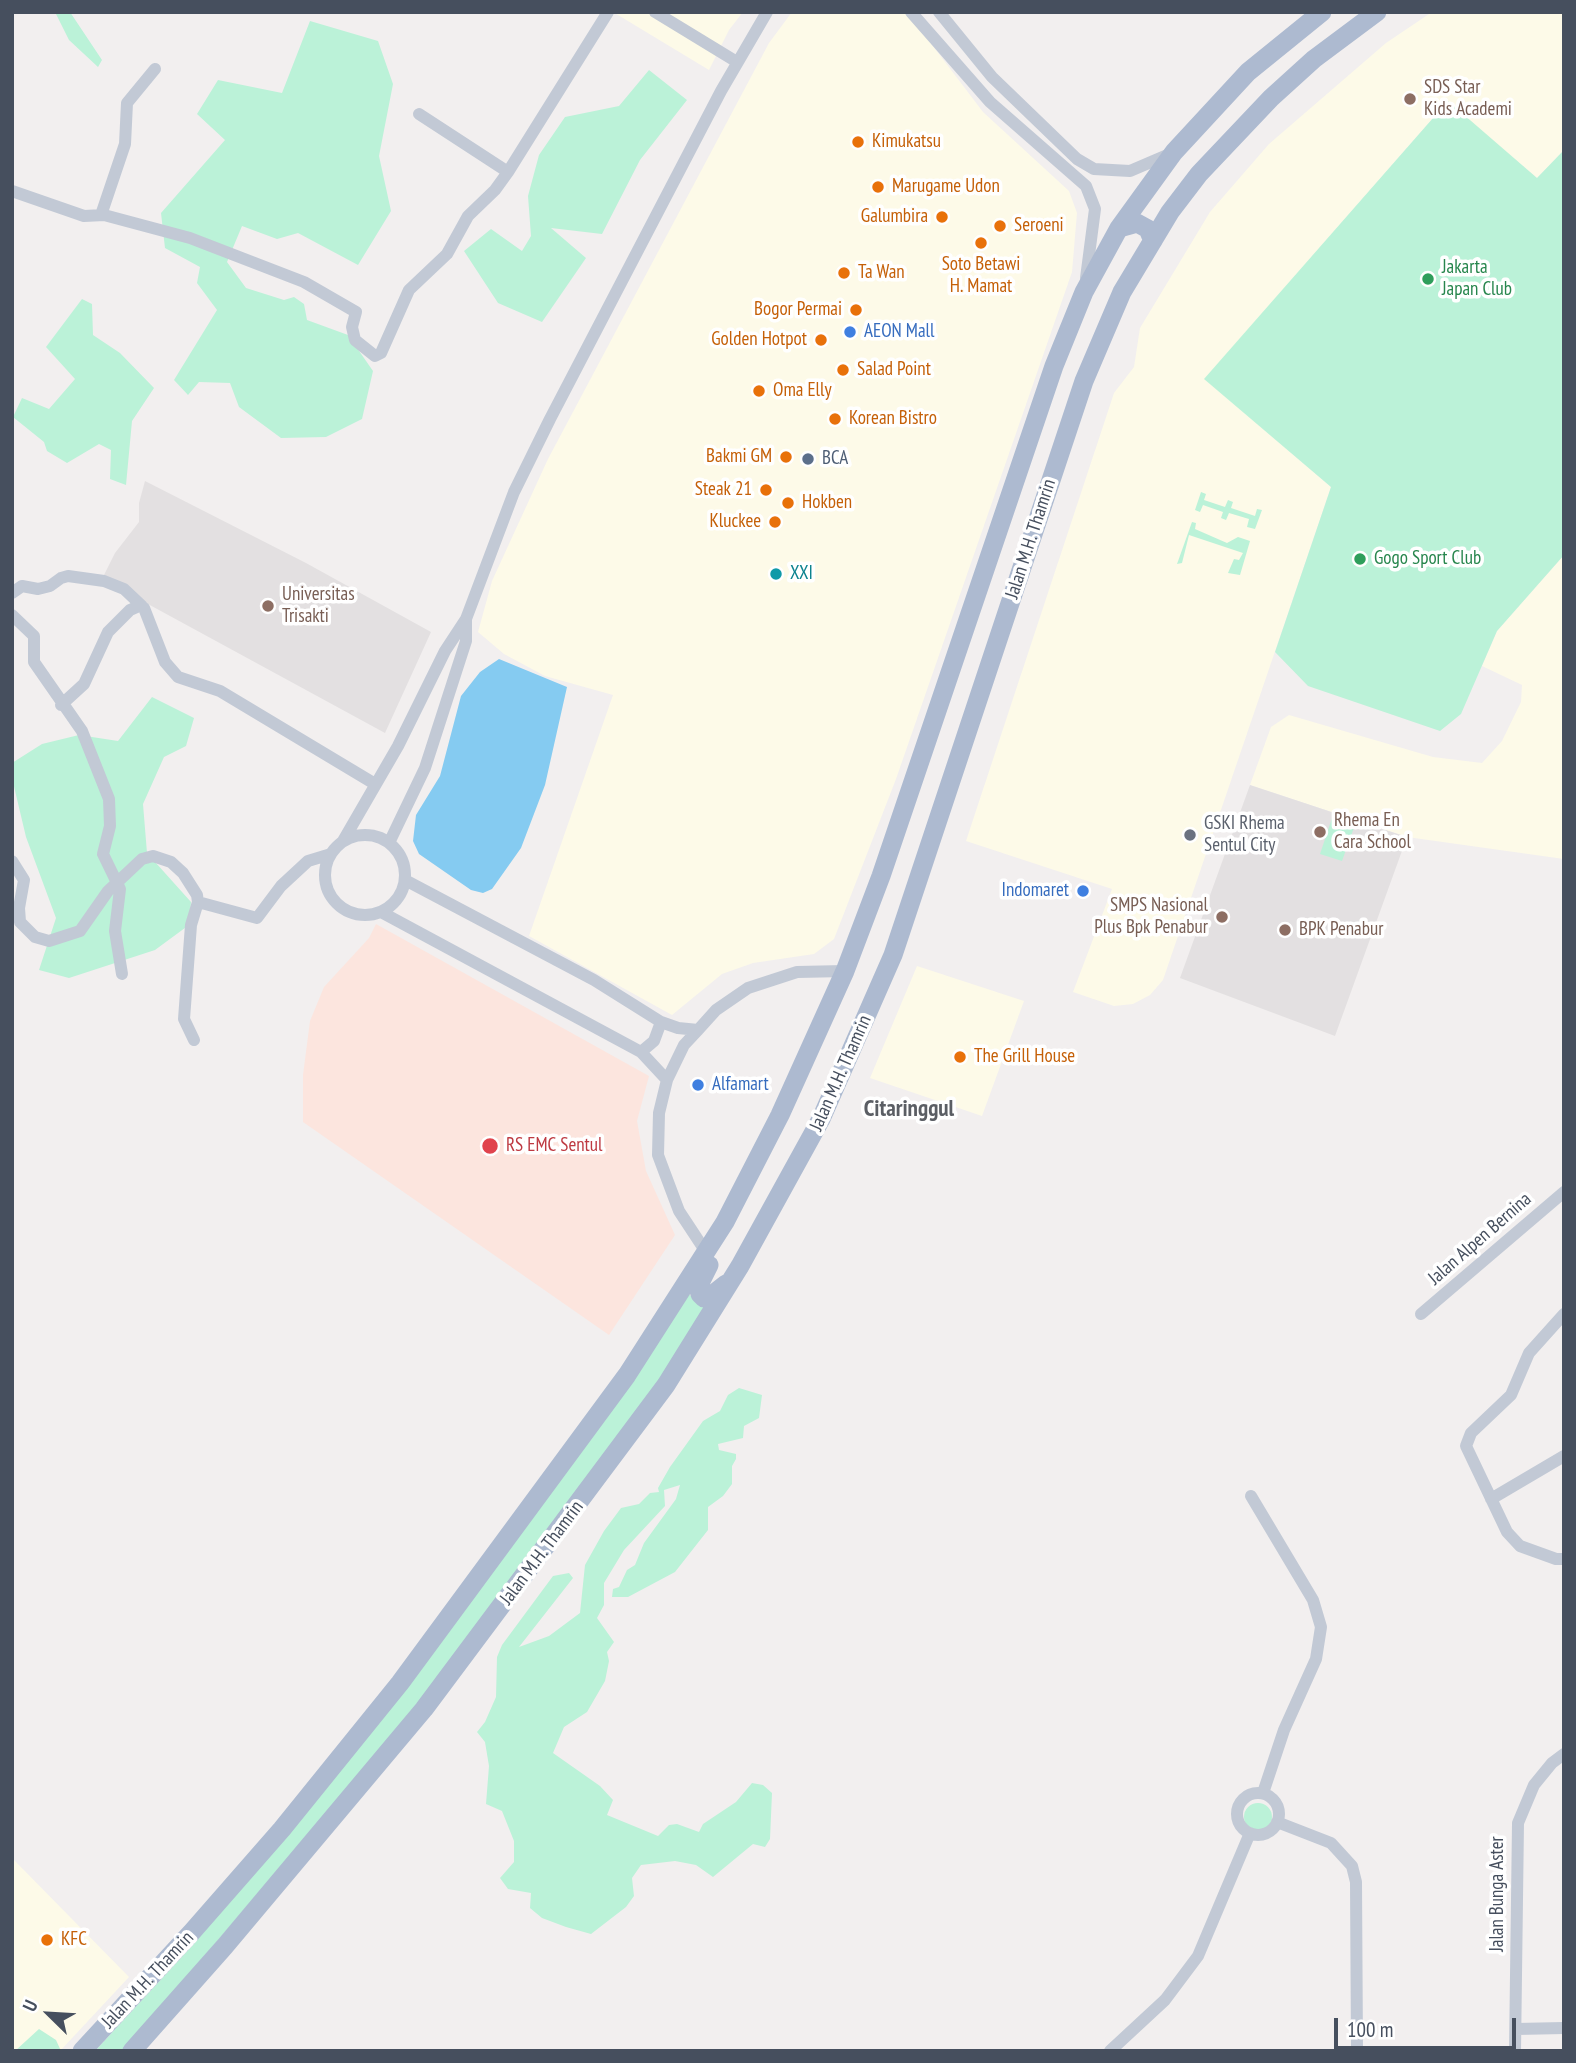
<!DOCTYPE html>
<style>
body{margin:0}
#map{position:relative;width:1576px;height:2063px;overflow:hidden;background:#f2efef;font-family:"PT Sans Narrow",sans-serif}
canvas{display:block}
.frame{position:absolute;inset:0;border:14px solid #464f5e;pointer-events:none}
.north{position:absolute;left:14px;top:1979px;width:70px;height:70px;-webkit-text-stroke:5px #fff;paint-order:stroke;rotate:294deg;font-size:19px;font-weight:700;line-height:28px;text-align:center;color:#464f5e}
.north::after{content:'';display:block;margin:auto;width:24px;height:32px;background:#464f5e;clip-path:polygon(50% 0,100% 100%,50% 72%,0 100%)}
.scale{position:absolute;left:1334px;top:2018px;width:182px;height:32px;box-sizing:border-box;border:4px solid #464f5e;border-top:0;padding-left:9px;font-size:21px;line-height:24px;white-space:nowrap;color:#464f5e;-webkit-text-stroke:5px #fff;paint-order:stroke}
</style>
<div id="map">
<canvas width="1576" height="2063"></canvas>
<div class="frame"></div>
<div class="north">U</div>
<div class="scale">100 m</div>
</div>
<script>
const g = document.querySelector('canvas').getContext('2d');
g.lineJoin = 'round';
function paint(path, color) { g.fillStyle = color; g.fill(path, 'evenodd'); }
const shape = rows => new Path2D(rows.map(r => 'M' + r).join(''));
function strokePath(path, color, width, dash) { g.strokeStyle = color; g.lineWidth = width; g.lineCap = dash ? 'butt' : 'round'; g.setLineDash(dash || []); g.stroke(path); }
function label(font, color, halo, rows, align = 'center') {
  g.font = font + ' "PT Sans Narrow",sans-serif'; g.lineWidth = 7; g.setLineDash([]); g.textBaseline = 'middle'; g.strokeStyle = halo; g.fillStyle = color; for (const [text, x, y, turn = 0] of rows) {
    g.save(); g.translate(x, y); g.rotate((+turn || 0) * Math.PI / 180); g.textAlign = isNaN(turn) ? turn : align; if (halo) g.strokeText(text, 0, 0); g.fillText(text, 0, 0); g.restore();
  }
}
const commercial = shape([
 [613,12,743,12,729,30,709,70],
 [792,12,907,12,983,112,1069,191,1077,213,1072,272,896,779,834,939,814,954,753,963,722,974,672,1015,529,936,613,695,545,676,504,654,478,632,492,581,548,459,769,43],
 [1432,12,1564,12,1564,150,1537,178,1447,102,1205,379,1331,487,1163,980,1150,995,1133,1004,1114,1006,1073,992,1112,889,966,841,1114,393,1134,367,1140,328,1210,212,1269,144,1386,43],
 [1564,555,1564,859,1407,837,1250,785,1271,727,1289,715,1433,757,1482,763,1502,741,1521,702,1522,685,1482,666,1497,631],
 [917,966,1024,1001,982,1116,870,1078],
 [14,1860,129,1977,60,2051,12,2051]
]);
const education = shape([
 [145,481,306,563,431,632,385,733,102,579,115,553,139,522,139,503],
 [1250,785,1407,837,1335,1036,1180,978]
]);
const medical = shape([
 [376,924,649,1076,637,1121,646,1171,675,1235,609,1335,303,1122,303,1075,310,1021,324,987,369,938]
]);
const green = shape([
 [55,12,70,12,102,60,98,67,69,40],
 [310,21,378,41,393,84,379,156,391,211,358,265,298,233,277,239,242,226,227,262,246,288,284,300,294,297,304,304,307,320,348,335,373,371,362,419,326,437,281,438,239,407,230,383,199,382,188,395,174,380,217,310,197,283,200,267,165,248,161,213,225,140,197,114,218,80,282,93],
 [649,70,687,100,640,160,602,234,551,228,586,258,542,322,498,303,464,251,491,229,522,251,531,236,528,196,539,155,565,117,619,106],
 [1448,101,1537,178,1564,150,1564,555,1497,631,1461,714,1440,731,1308,686,1275,652,1331,487,1204,379],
 [82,299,92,304,93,335,120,353,154,388,132,421,126,485,110,479,111,450,99,444,67,463,47,451,44,442,13,417,22,398,49,409,75,379,46,347],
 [1201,492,1206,494,1204,500,1225,507,1228,500,1233,502,1231,508,1255,516,1257,509,1262,510,1255,529,1247,527,1249,519,1229,513,1226,520,1221,518,1223,512,1203,505,1200,512,1195,510],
 [1192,522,1196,523,1195,529,1227,543,1238,537,1250,541,1240,575,1228,573,1234,559,1239,560,1243,553,1189,535,1182,563,1177,564],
 [152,697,194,718,186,746,164,757,143,804,147,853,191,902,189,925,155,950,69,978,39,970,56,918,26,837,12,778,12,763,42,744,79,735,118,741],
 [1333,815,1356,822,1342,861,1320,854],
 [689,1294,699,1305,708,1302,688,1337,608,1455,417,1706,124,2051,95,2051,192,1946,403,1688],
 [739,1388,762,1395,759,1418,744,1426,743,1438,718,1444,719,1450,736,1454,736,1459,732,1466,732,1484,723,1496,708,1507,708,1530,675,1572,628,1597,612,1597,613,1589,619,1587,627,1570,635,1565,644,1543,676,1499,680,1485,664,1490,665,1506,624,1550,604,1583,604,1605,597,1618,614,1642,607,1652,609,1661,605,1681,587,1712,564,1727,553,1753,600,1786,613,1800,607,1815,658,1836,669,1825,677,1824,699,1832,703,1824,736,1802,752,1783,763,1785,772,1793,770,1839,765,1847,753,1844,713,1877,696,1865,675,1861,641,1865,632,1878,634,1896,626,1907,591,1934,566,1927,542,1918,530,1908,531,1893,508,1889,500,1878,514,1862,514,1841,502,1811,486,1804,489,1766,485,1742,477,1732,485,1722,496,1697,497,1657,502,1645,553,1576,569,1573,573,1578,519,1647,549,1636,580,1613,585,1565,604,1531,621,1508,639,1504,650,1493,659,1492,658,1488,670,1467,703,1421,720,1411,728,1395],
 '1244 1817a14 14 0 1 1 28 0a14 14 0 1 1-28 0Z',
 [39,2029,56,2040,61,2051,15,2051]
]);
const water = shape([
 [499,659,567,687,545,785,521,848,492,889,483,893,471,890,419,854,413,841,416,815,440,776,461,696,480,672]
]);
const minor = shape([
 [655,12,737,62],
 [911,12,990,102,1086,186,1095,209,1086,278],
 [939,12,992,77,1077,159,1094,169,1130,171,1172,153],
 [419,114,508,172],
 [12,191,84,216,104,215,190,238,304,282,356,312,352,327,355,340,375,356,381,353,409,290,447,254,468,216,495,190,508,172,608,12],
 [101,215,125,144,127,103,155,69],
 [12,593,22,586,38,589,50,586,61,578,68,576,104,581,124,589,142,606],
 [12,615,34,636,34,662,82,731,109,799,110,826,103,854,120,889,115,931,122,974],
 [61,705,84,684,108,632,130,610,139,606,144,608,165,662,178,677,220,691,375,784],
 '325 875a40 40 0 1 1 80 0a40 40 0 1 1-80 0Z',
 [343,841,398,746,445,651,466,619,514,492,550,419,721,91,767,12],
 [389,843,425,768,466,641,466,620],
 [12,861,24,880,19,908,20,922,35,937,49,941,80,931,108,891,142,859,153,856,171,862,183,873,197,895,198,902,257,918,281,886,308,861,331,854],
 [405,880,594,980,661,1022,678,1028,698,1030],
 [381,912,641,1052,667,1080],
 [194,1040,184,1019,191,925,198,902],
 [641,1052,654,1041,661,1022],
 [706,1252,679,1211,658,1155,659,1113,667,1080,684,1045,698,1030,716,1010,748,988,797,972,845,971],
 [1421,1314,1564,1192],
 [1564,1314,1529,1353,1511,1395,1471,1433,1466,1446,1507,1532,1520,1546,1556,1559,1564,1559],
 [1251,1496,1313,1600,1321,1627,1316,1659,1284,1730,1263,1793],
 [1491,1499,1564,1456],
 '1237 1814a21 21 0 1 1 42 0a21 21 0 1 1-42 0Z',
 [1277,1822,1331,1843,1352,1866,1356,1882,1357,2051],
 [1516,2029,1564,2028],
 [1110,2051,1165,2000,1198,1956,1250,1833],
 [1515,2051,1518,1823,1534,1785,1552,1763,1564,1754]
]);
const primary = shape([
 [1119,228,1137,223,1148,229,1153,241],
 [709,1265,698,1287,700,1294,704,1298,712,1295,726,1284],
 [82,2051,191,1933,282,1829,400,1683,627,1375,725,1222,780,1115,845,971,881,876,1054,366,1084,292,1119,228,1174,152,1248,72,1322,12],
 [132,2051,225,1946,424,1709,666,1385,740,1266,821,1119,893,955,1084,381,1122,292,1170,212,1199,174,1271,98,1314,59,1377,12]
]);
const markers = [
 [1410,99,7,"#8d6e63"],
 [858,142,7,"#e8710a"],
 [878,187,7,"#e8710a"],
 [942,217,7,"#e8710a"],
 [1000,226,7,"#e8710a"],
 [981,243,7,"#e8710a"],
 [844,273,7,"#e8710a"],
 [1428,279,7,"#2e9e5b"],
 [856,310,7,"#e8710a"],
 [850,332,7,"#3f7fe0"],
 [821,340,7,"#e8710a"],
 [843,370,7,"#e8710a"],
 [759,391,7,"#e8710a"],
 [835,419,7,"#e8710a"],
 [786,457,7,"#e8710a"],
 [808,459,7,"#5c6f8a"],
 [766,490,7,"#e8710a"],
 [788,503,7,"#e8710a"],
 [775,522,7,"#e8710a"],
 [1360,559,7,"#2e9e5b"],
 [776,574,7,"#0f9aa8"],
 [268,606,7,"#8d6e63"],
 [1320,832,7,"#8d6e63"],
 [1190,835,7,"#6b7280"],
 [1083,891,7,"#3f7fe0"],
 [1222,917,7,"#8d6e63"],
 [1285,930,7,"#8d6e63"],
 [960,1057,7,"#e8710a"],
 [698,1085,7,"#3f7fe0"],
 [490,1146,9,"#e0444e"],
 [47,1940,7,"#e8710a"]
];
const educationNames = [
 ["SDS Star",1424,88],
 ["Kids Academi",1424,110],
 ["Universitas",282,595],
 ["Trisakti",282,617],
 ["Rhema En",1334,821],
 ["Cara School",1334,843],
 ["SMPS Nasional",1208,906,"right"],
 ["Plus Bpk Penabur",1208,928,"right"],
 ["BPK Penabur",1299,930]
];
const foodNames = [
 ["Kimukatsu",872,142],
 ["Marugame Udon",892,187],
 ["Galumbira",928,217,"right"],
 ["Seroeni",1014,226],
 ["Soto Betawi",981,265,"center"],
 ["H. Mamat",981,287,"center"],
 ["Ta Wan",858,273],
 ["Bogor Permai",842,310,"right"],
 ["Golden Hotpot",807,340,"right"],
 ["Salad Point",857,370],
 ["Oma Elly",773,391],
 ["Korean Bistro",849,419],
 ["Bakmi GM",772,457,"right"],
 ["Steak 21",752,490,"right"],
 ["Hokben",802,503],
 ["Kluckee",761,522,"right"],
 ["The Grill House",974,1057],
 ["KFC",61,1940]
];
const leisureNames = [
 ["Jakarta",1442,268],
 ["Japan Club",1442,290],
 ["Gogo Sport Club",1374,559]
];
const shopNames = [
 ["AEON Mall",864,332],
 ["Indomaret",1069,891,"right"],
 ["Alfamart",712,1085]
];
const serviceNames = [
 ["BCA",822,459]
];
const streetNames = [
 ["Jalan M.H. Thamrin",1031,539,-72],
 ["Jalan M.H. Thamrin",841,1073,-66],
 ["Jalan Alpen Bernina",1480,1239,-41],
 ["Jalan M.H. Thamrin",542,1553,-53],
 ["Jalan Bunga Aster",1498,1894,-90],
 ["Jalan M.H. Thamrin",148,1980,-47]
];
const cultureNames = [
 ["XXI",790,574]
];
const worshipNames = [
 ["GSKI Rhema",1204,824],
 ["Sentul City",1204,846]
];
const healthNames = [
 ["RS EMC Sentul",506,1146]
];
const quarterNames = [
 ["Citaringgul",909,1109]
];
paint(commercial, '#fdfae8');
paint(education, '#e3e0e1');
paint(medical, '#fce5de');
paint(green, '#bbf2d8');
paint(water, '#85cbf1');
strokePath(minor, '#c2c9d5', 12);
strokePath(primary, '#adbad0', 19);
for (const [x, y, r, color] of markers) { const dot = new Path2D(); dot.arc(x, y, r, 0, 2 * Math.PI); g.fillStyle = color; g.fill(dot); strokePath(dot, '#fff', 2.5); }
label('19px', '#785e54', '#fff', educationNames, 'left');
label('19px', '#c56008', '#fff', foodNames, 'left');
label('19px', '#27864d', '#fff', leisureNames, 'left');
label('19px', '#366cbe', '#fff', shopNames, 'left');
label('19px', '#4e5e75', '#fff', serviceNames, 'left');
label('19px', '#464f5e', '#fff', streetNames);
label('19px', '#0d838f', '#fff', cultureNames, 'left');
label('19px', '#5b616d', '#fff', worshipNames, 'left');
label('19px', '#be3a42', '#fff', healthNames, 'left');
label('bold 23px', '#5b5e64', '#fff', quarterNames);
</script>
